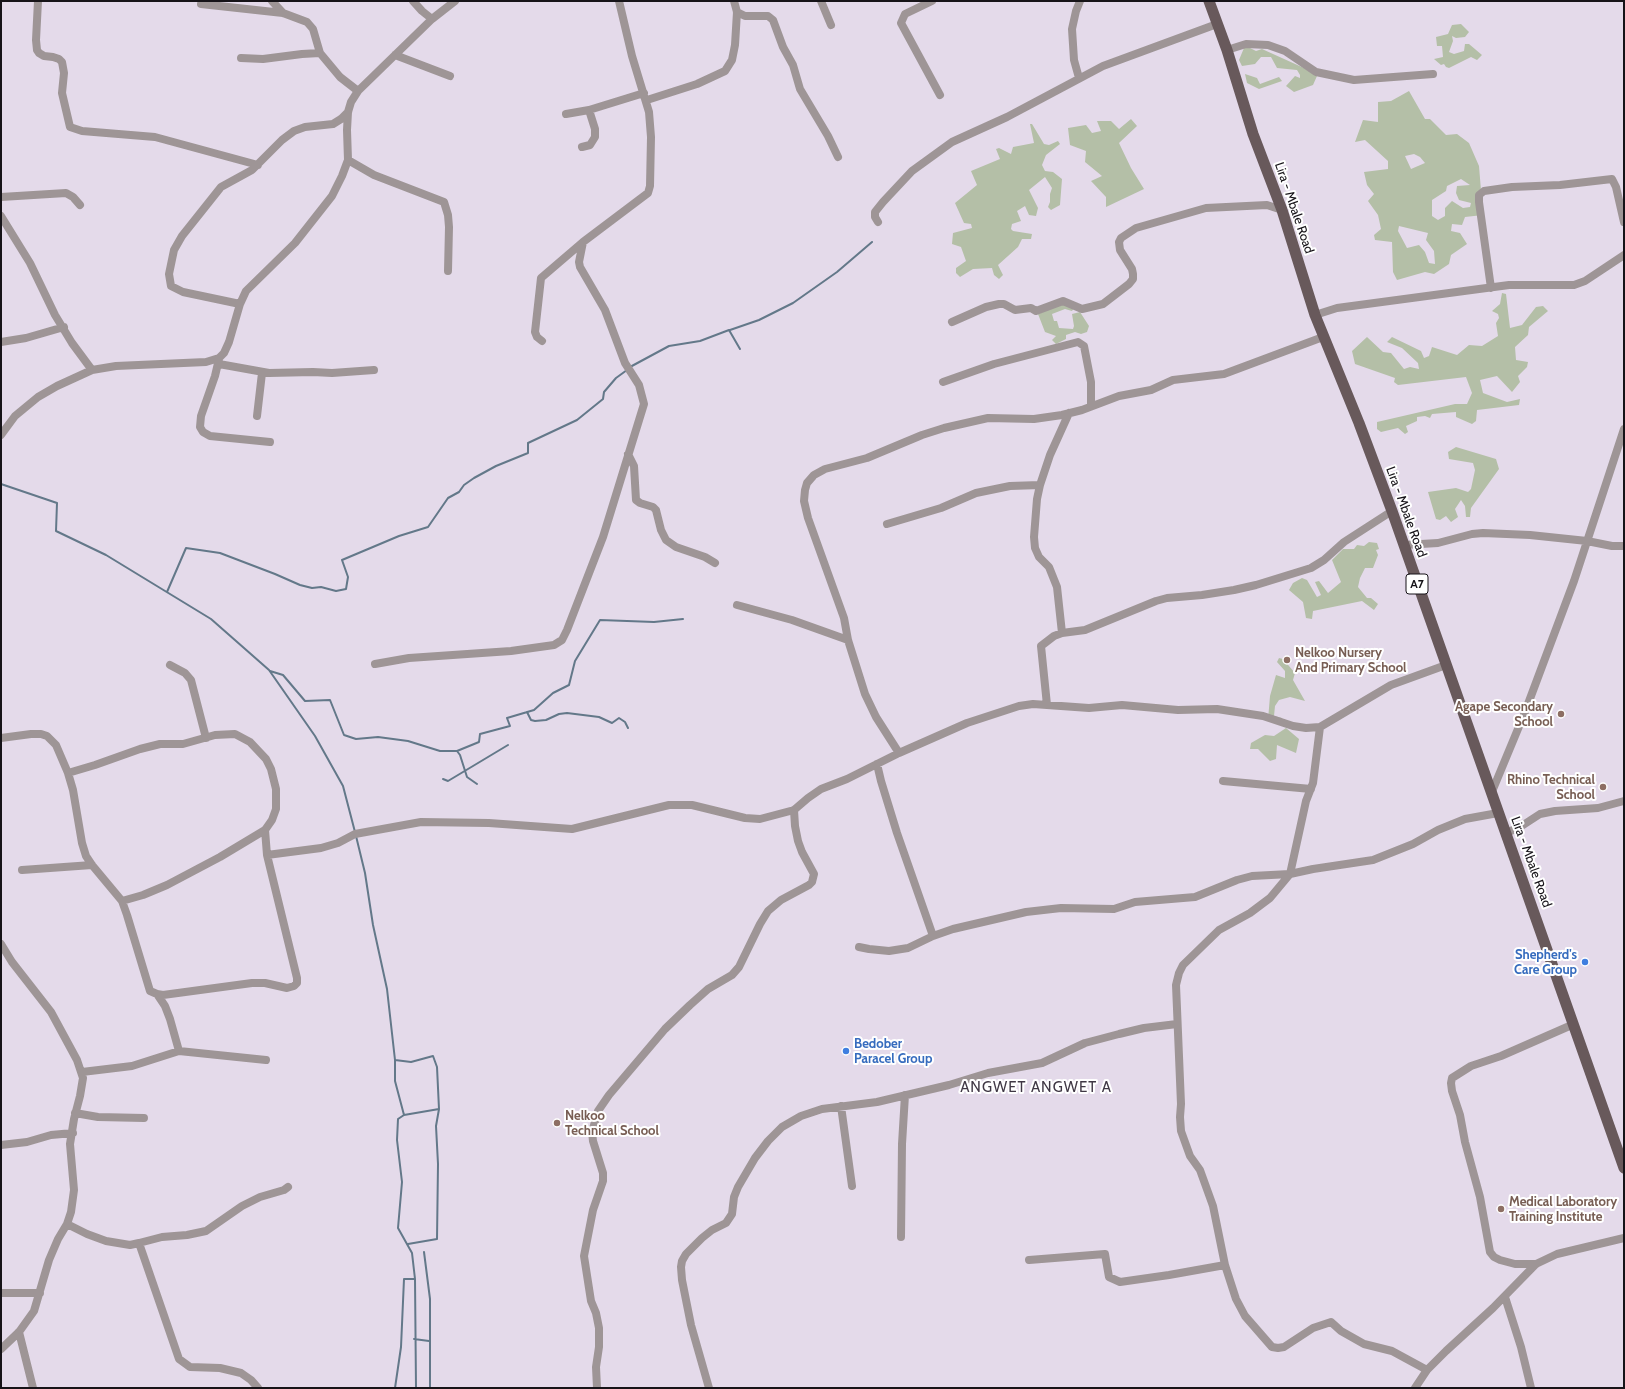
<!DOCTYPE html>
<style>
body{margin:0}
#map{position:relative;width:1625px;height:1389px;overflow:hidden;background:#e4daea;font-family:Cabin,sans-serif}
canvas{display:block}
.frame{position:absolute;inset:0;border:2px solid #161318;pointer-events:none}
</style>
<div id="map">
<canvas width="1625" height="1389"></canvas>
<div class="frame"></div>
</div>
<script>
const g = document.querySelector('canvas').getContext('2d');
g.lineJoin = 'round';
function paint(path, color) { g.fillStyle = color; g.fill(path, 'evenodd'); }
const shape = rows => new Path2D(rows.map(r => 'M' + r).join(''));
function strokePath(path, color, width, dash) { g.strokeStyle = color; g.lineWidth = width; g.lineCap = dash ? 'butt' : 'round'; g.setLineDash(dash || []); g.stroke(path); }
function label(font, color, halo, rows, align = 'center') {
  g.font = font + ' Cabin,sans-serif'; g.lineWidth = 4; g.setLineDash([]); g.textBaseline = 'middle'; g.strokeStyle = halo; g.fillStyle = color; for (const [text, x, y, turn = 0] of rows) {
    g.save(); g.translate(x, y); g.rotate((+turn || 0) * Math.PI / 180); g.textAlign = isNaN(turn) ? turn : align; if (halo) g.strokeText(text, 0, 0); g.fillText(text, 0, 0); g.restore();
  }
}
const green = shape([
 [1461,24,1469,32,1465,37,1456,38,1452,36,1453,41,1449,52,1454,54,1464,51,1465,44,1469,44,1482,55,1477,60,1471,57,1449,68,1446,67,1444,64,1441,65,1434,59,1443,57,1442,46,1437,46,1436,37,1448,34,1452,25],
 [1248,47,1256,51,1262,49,1304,68,1317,76,1313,85,1294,92,1286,86,1295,76,1300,78,1300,75,1297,70,1277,68,1271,57,1261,57,1255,64,1242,66,1239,60,1244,48],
 [1245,74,1257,78,1260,84,1279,77,1282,81,1259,89,1247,83],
 [1409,91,1425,119,1430,119,1446,135,1457,134,1469,143,1479,166,1483,215,1465,217,1462,225,1452,224,1451,231,1460,233,1467,244,1451,255,1449,264,1434,274,1425,272,1397,280,1393,272,1392,242,1375,240,1374,235,1381,229,1378,215,1368,201,1374,194,1367,185,1364,172,1388,169,1388,161,1365,140,1355,142,1363,120,1378,122,1378,102,1391,101],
 [1414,154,1420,157,1425,163,1411,169,1405,156],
 [1461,179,1470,185,1457,186,1456,193,1459,200,1471,203,1470,207,1463,208,1452,201,1445,208,1445,216,1438,220,1432,216,1432,200,1446,191,1447,186],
 [1399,226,1428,233,1426,240,1434,251,1435,264,1429,263,1425,252,1419,245,1407,248,1398,231],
 [1131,119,1137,126,1119,143,1131,168,1144,189,1106,207,1106,197,1091,181,1102,176,1085,162,1086,151,1070,145,1068,128,1086,125,1092,133,1101,131,1097,121,1111,121,1119,129],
 [1030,124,1032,124,1044,144,1049,145,1058,141,1060,144,1046,155,1042,165,1045,171,1053,172,1062,179,1060,205,1051,210,1048,207,1050,202,1050,194,1052,188,1045,177,1029,190,1038,208,1036,216,1029,215,1025,206,1017,211,1021,221,1012,224,1011,229,1013,231,1032,234,1031,239,1022,239,1018,247,998,265,1003,275,999,279,994,275,992,268,973,269,960,277,956,273,956,268,966,261,961,247,952,244,953,233,972,228,971,224,964,223,955,203,977,185,971,171,1000,159,996,149,999,148,1011,154,1013,147,1034,143],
 [1502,293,1506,294,1510,328,1522,325,1536,307,1543,306,1548,311,1529,327,1528,335,1515,347,1516,360,1528,362,1527,367,1518,376,1520,382,1512,392,1497,376,1480,380,1483,393,1507,402,1520,399,1519,405,1477,410,1476,421,1472,424,1456,417,1456,412,1432,414,1430,418,1425,416,1417,417,1417,421,1406,426,1408,432,1405,434,1398,428,1381,432,1377,429,1377,422,1455,404,1467,404,1472,393,1466,377,1398,385,1394,382,1395,378,1355,364,1352,351,1367,337,1383,352,1391,353,1404,369,1410,367,1419,369,1418,363,1402,348,1387,342,1392,337,1421,351,1424,358,1429,356,1432,347,1457,355,1469,345,1482,346,1498,336,1496,323,1499,318,1498,314,1492,311,1500,304],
 [1065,303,1074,308,1072,311,1065,309,1052,314,1054,321,1057,321,1059,328,1073,329,1074,326,1072,314,1080,312,1089,326,1087,332,1081,334,1075,332,1066,335,1066,339,1056,344,1052,340,1056,336,1045,332,1038,314],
 [1456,447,1496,459,1499,469,1471,508,1470,517,1466,517,1465,506,1461,500,1455,509,1458,517,1451,522,1446,516,1440,520,1436,519,1428,492,1456,488,1468,492,1471,489,1475,470,1473,463,1449,459,1448,452],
 [1369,542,1377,543,1379,549,1376,550,1378,555,1373,568,1365,568,1360,578,1358,587,1367,598,1371,598,1378,604,1374,610,1362,601,1313,611,1312,619,1306,618,1303,602,1289,590,1293,583,1302,578,1307,580,1317,597,1321,595,1315,582,1319,581,1328,593,1341,582,1332,560,1343,549,1354,549,1357,545,1364,546],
 [1279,658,1283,659,1295,673,1293,680,1305,701,1290,697,1279,700,1275,706,1274,716,1282,718,1274,723,1268,720,1270,696,1276,675,1285,678,1285,671,1277,662],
 [1286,728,1299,739,1296,753,1277,745,1276,759,1270,761,1258,749,1250,749,1251,743,1265,735,1274,736]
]);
const stream = shape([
 [730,330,759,320,793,303,837,272,872,242],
 [630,367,669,346,700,341,729,330,740,349],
 [1,484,57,503,56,531,106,555,211,619,269,670,315,736,343,786,355,832],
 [167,592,186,548,220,553,275,574,300,585,312,588,321,587,336,591,346,589,348,577,342,560,399,536,428,527,448,498,459,492,464,485,474,478,496,466,528,453,528,443,577,420,603,399,604,392,616,378,627,370],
 [270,671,283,675,305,701,330,700,344,735,356,739,378,737,408,741,440,751,457,751,479,742,480,734,510,726,507,718,534,710,553,693,569,685,575,661,600,620,654,622,683,619],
 [527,712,531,720,535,721,546,720,559,714,567,713,599,717,612,723,619,718,625,722,628,728],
 [457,751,460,755,467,777,477,784],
 [443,779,448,781,508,745],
 [356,836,365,873,373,925,387,989,395,1060,411,1062,433,1056,437,1067,439,1109,436,1126,438,1164,437,1239,408,1244],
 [395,1060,395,1081,404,1115,439,1109],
 [404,1115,398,1119,397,1140,402,1182,398,1228,412,1253,415,1279,416,1388],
 [424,1252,430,1299,430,1388],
 [414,1339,429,1341],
 [395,1388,401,1347,404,1279,415,1279]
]);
const minor = shape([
 [38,1,36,40,37,50,39,53,44,56,53,57,59,59,62,62,64,73,62,93,70,127,82,131,155,137,258,165],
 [272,1,283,13],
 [413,1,422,11,432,19],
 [821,1,831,25],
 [932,1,905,14,901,23,940,95],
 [201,4,283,13,307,22,313,29,320,53,340,77,358,91],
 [737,12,745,16,768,16,773,20,783,47,793,65,800,89,828,136,838,157],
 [1227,50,1246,44,1268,45,1285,51,1316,72,1354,80,1433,74],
 [395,55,450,76],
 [241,58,263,59,302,54,320,53],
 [1079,78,1074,60,1072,29,1076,11,1080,1],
 [647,100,697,84,725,71,732,60,735,45,737,12,734,1],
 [566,114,589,110,644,93],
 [582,147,590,145,595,137,595,129,589,110],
 [348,160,374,175,444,202,448,215,449,227,448,271],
 [1,197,66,193,73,197,80,205],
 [1,216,30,263,55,315,72,343,92,370],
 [878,222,875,217,875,212,883,202,912,171,952,142,1007,117,1103,66,1217,24],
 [1491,288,1479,202,1479,195,1484,191,1512,187,1560,185,1612,179,1616,187,1624,222],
 [240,304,183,292,171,286,169,274,174,250,182,236,221,187,252,170,282,140,294,131,305,127,333,124,341,119,348,112],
 [1315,315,1337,308,1509,285,1574,285,1585,281,1624,255],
 [952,322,986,307,999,304,1004,304,1015,310,1031,308,1036,311,1063,301,1082,309,1103,304,1129,284,1133,279,1133,274,1132,269,1120,250,1119,242,1121,238,1136,228,1206,208,1267,205,1282,210],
 [542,341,537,337,535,332,541,278,583,242],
 [1,342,26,338,64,327],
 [219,359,215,376,201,416,200,427,203,432,210,436,270,442],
 [219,364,269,373,313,372,332,373,374,370],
 [943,382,994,364,1078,342,1084,346,1091,382,1091,406],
 [257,416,262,373],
 [1,435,15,416,38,397,57,386,92,370,116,366,206,362,219,358,224,353,229,342,240,304,246,291,295,243,332,196,342,176,348,160,347,130,348,112,351,102,358,91,432,19,455,1],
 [628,454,634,466,636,500,640,503,653,507,656,510,661,530,666,540,676,547,705,557,715,563],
 [887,524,941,508,976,493,1010,486,1040,485],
 [1404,545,1438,543,1472,534,1483,533,1530,535,1587,541,1612,546,1624,546],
 [737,605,792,620,848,640],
 [1062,633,1057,587,1049,567,1039,557,1035,548,1034,537,1037,499,1040,485,1050,455,1069,413],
 [375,664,409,658,511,651,554,645,562,640,567,630,603,537,644,404,639,385,625,363,605,310,580,267,579,262,583,242,648,193,650,186,651,137,649,112,632,56,619,1],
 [170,665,185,673,191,680,206,738],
 [1047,705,1041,646,1054,636,1062,633,1085,630,1156,601,1167,598,1202,595,1234,590,1256,585,1311,568,1324,560,1344,542,1392,511],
 [1,738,31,734,41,734,47,736,56,745,68,773,95,765,140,749,160,744,183,744,215,735,235,734,250,742,266,759,271,769,276,789,276,809,272,820,265,830,220,857,167,885,143,895,122,901,92,865,86,856,82,843,73,790,68,773],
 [899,753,876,717,865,694,848,640,844,618,808,518,804,501,805,490,807,483,814,475,825,469,867,458,922,435,944,428,988,418,1034,419,1062,415,1082,410,1119,396,1151,390,1173,380,1224,374,1323,337],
 [877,764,881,781,897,833,933,936],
 [1223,781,1311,789],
 [1491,794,1525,712,1574,581,1624,429],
 [1506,833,1520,827,1540,814,1555,811,1598,808,1624,801],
 [267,855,321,848,338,843,355,834,421,822,489,823,572,829,669,805,692,805,745,818,760,819,794,810,808,798,821,789,847,779,899,753,967,723,1019,706,1033,704,1089,708,1122,705,1178,710,1217,709,1263,716,1293,726,1306,728,1320,727,1391,685,1446,665],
 [22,870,92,865],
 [122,901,127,915,150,991,157,994,163,995,252,983,265,983,287,988,294,986,297,983,297,978,267,855,265,830],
 [1,944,12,962,51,1012,77,1060,83,1078,80,1096,74,1119,70,1144,74,1190,71,1212,67,1224,58,1239,49,1260,34,1311,19,1332,1,1349],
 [859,947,869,949,889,951,908,948,933,936,953,929,1026,912,1061,908,1114,909,1135,902,1195,897,1237,880,1252,876,1290,874,1306,801,1313,783,1320,727],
 [157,994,165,1006,170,1019,179,1051],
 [82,1072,132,1066,179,1051,266,1060],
 [841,1106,852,1186],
 [75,1113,98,1117,144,1118],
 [1,1145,27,1142,51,1135,73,1133],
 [67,1224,87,1234,106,1241,130,1245,139,1243,179,1359,190,1367,220,1368,241,1373,251,1380,258,1388],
 [901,1237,902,1144,905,1095],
 [139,1243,162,1237,187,1235,206,1231,242,1206,260,1197,284,1190,288,1187],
 [1029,1260,1105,1254,1109,1277,1120,1282,1169,1275,1225,1265,1236,1299,1245,1316,1272,1347,1278,1348,1284,1347,1313,1328,1331,1322,1341,1331,1364,1344,1392,1351,1427,1370],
 [1536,1264,1515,1264,1500,1260,1494,1257,1490,1252,1480,1197,1465,1142,1460,1115,1452,1091,1451,1083,1452,1078,1471,1066,1501,1056,1574,1024],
 [1225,1265,1213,1206,1200,1170,1190,1156,1181,1131,1180,1117,1181,1104,1176,985,1179,973,1183,965,1219,930,1250,913,1270,898,1290,874,1313,869,1373,860,1413,844,1438,830,1465,819,1498,813],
 [1,1293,40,1293],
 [1505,1297,1521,1347,1531,1388],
 [19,1332,33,1388],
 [597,1388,596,1367,599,1347,599,1328,596,1313,591,1301,584,1256,593,1210,603,1181,603,1173,593,1141,592,1132,598,1111,609,1095,665,1029,690,1005,708,989,732,975,739,967,760,924,768,911,781,900,809,885,812,882,814,874,802,852,798,841,795,826,794,810],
 [709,1388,691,1325,682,1280,681,1267,682,1261,686,1254,702,1238,712,1230,726,1223,732,1214,734,1197,738,1187,755,1158,768,1141,782,1127,801,1116,822,1109,877,1102,949,1085,988,1073,1042,1063,1085,1043,1119,1034,1144,1028,1177,1024],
 [1415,1388,1427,1370,1446,1351,1493,1308,1536,1264,1557,1254,1624,1238]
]);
const primary = shape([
 [1209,1,1227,50,1253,134,1282,210,1315,315,1359,423,1392,511,1624,1168]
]);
const markers = [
 [1287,660,4,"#8d6e63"],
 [1561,714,4,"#8d6e63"],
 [1603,787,4,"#8d6e63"],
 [1585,962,4,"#3f7fe0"],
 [846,1051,4,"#3f7fe0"],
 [557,1123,4,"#8d6e63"],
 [1501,1209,4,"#8d6e63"]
];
const shields = [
 [1417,584,22]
];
const shieldNames = [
 ["A7",1417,584]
];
const streetNames = [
 ["Lira - Mbale Road",1294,208,71],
 ["Lira - Mbale Road",1406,512,70],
 ["Lira - Mbale Road",1531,862,70]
];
const educationNames = [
 ["Nelkoo Nursery",1295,653],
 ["And Primary School",1295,668],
 ["Agape Secondary",1553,707,"right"],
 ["School",1553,722,"right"],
 ["Rhino Technical",1595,780,"right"],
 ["School",1595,795,"right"],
 ["Nelkoo",565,1116],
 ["Technical School",565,1131],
 ["Medical Laboratory",1509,1202],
 ["Training Institute",1509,1217]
];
const shopNames = [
 ["Shepherd's",1577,955],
 ["Care Group",1577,970],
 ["Bedober",854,1044,"left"],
 ["Paracel Group",854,1059,"left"]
];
const quarterNames = [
 ["ANGWET ANGWET A",1036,1088]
];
paint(green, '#b4bfa7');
strokePath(stream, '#637889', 2);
strokePath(minor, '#9e9596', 8);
strokePath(primary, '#68595b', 11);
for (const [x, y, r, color] of markers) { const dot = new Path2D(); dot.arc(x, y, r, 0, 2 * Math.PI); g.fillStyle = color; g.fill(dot); strokePath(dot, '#fff', 1.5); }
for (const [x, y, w] of shields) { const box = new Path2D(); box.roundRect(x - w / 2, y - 10, w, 20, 3); g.fillStyle = '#fff'; g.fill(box); strokePath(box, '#161318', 1); }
label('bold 12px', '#161318', null, shieldNames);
label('13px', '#161318', '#fff', streetNames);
label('bold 13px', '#785e54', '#fff', educationNames, 'left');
label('bold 13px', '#366cbe', '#fff', shopNames, 'right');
g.letterSpacing = '1px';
label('15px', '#403845', '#fff', quarterNames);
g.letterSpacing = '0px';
</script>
